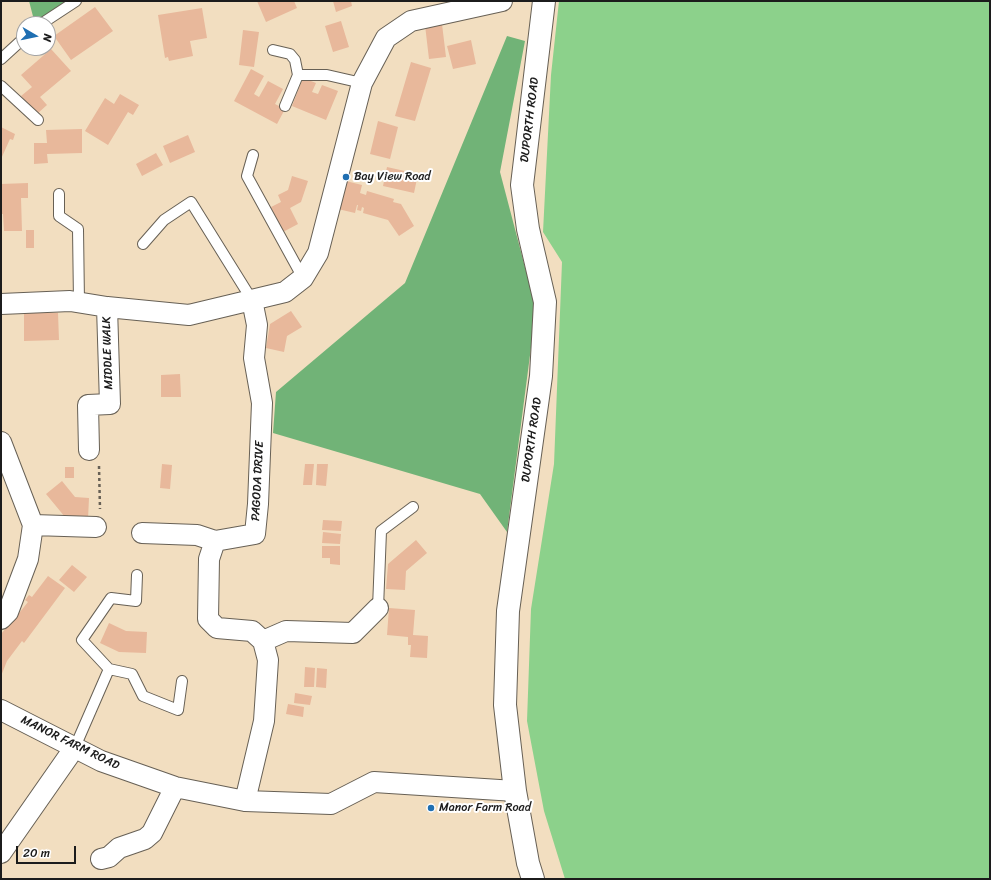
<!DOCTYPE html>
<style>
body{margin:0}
#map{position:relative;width:991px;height:880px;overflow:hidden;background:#f2dec0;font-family:Sriracha,sans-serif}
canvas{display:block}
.frame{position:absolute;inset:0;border:2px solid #1c1c1c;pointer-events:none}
.north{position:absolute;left:16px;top:16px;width:40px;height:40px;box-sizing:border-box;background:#fff;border:1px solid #a4a4a4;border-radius:50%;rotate:99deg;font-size:11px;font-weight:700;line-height:16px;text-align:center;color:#1c1c1c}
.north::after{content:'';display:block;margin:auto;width:14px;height:18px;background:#1f6fb2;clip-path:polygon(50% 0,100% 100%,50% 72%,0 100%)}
.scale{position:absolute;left:16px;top:846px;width:60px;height:18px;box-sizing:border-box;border:2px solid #1c1c1c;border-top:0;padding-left:5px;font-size:12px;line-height:14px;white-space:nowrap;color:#1c1c1c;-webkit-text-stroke:3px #fff;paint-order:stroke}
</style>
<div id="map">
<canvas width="991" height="880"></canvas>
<div class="frame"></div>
<div class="north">N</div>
<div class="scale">20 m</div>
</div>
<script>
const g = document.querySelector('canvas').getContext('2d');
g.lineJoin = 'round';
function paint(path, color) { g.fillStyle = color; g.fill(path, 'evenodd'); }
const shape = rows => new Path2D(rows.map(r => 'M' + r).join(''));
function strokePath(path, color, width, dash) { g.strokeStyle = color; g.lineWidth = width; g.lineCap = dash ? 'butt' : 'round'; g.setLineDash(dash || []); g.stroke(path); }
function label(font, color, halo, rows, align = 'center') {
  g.font = font + ' Sriracha,sans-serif'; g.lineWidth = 4; g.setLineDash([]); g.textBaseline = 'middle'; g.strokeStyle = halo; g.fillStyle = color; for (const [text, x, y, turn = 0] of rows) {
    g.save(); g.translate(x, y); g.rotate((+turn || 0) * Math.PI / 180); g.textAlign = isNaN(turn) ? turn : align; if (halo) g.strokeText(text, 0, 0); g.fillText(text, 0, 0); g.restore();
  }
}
const green = shape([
 [559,1,990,1,990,879,565,879,544,811,527,721,531,609,554,464,562,262,543,232,551,75]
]);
const forest = shape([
 [29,1,76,1,41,24,35,24],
 [507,36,525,41,500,172,536,309,507,532,480,494,273,433,276,392,405,283]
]);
const building = shape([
 [257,1,294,1,297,8,266,22],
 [333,1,351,1,352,6,336,12],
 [95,7,113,31,71,60,54,36],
 [202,8,207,38,190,41,193,56,169,61,168,57,165,58,158,15],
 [341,21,349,47,333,52,325,26],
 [442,24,446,57,429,59,425,25],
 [243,30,259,32,254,67,239,65],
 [471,40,476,64,453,69,447,46],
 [51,49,71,71,40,97,47,105,37,114,21,96,32,87,21,75],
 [411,62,431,68,415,121,395,116],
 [251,69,264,76,254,94,259,97,268,81,283,89,275,104,285,109,277,124,234,101],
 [303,78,316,83,312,92,318,94,322,85,338,91,326,120,292,106],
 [120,94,139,105,133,115,128,112,108,145,85,131,105,98,114,104],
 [378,121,398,127,390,159,370,154],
 [1,127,15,134,13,140,10,139,1,159],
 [82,129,82,153,47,154,48,163,34,164,34,143,47,143,46,130],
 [188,135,195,152,170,163,163,146],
 [156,153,163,165,142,176,136,164],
 [387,167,418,174,414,193,383,186],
 [292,176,308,181,301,202,290,208,298,224,283,232,271,207,281,202,278,195,288,190],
 [346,181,362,185,360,193,366,195,367,191,394,199,393,202,401,204,414,226,399,236,388,220,363,213,364,208,362,207,361,211,357,210,358,205,357,205,355,213,338,209],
 [28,183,28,198,21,198,22,231,4,231,3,214,1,214,1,184],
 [26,230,34,230,34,248,26,248],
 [291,311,302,327,287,336,284,352,266,348,270,324],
 [24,313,58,313,59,340,24,341],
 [180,374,181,397,161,397,161,375],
 [162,464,172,465,170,489,160,488],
 [305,464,314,464,312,485,303,485],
 [317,464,328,464,326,486,316,485],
 [65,467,74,467,74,478,65,478],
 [62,481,75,497,89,498,88,519,65,517,46,494],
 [323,520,342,521,341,531,322,530],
 [323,532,341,534,340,544,322,543],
 [416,540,427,553,406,571,405,590,386,589,388,564],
 [322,546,340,546,340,565,330,564,330,558,322,558],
 [72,565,87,577,74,592,59,580],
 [48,576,65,588,24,643,22,641,7,661,1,676,1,634,7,627,7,628,28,602,25,600,29,595,32,597],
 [389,608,415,610,413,635,428,636,427,658,410,657,411,645,408,645,408,637,387,635],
 [109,623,126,631,147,632,146,653,119,652,100,643],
 [305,667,315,668,314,687,304,687],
 [317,668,327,669,326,688,316,687],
 [295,693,312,696,310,705,294,703],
 [288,704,304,707,303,717,286,714]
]);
const path = shape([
 [99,466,100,509]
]);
const lane = shape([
 [41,24,76,1],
 [273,50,290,54,295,60,298,75,285,106],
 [1,59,24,38],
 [298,75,327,75,362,83],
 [1,86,38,120],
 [253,155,247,176,303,278],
 [59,194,59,216,78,229,79,302],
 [143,244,164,220,191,202,252,300],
 [378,608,381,531,413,507],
 [109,669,82,640,111,598,136,601,137,575],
 [75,747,109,669,132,674,143,696,178,710,182,681]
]);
const street = shape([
 [1,304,70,301,107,307,189,315,285,292,303,278,318,253,362,83,386,38,411,21,502,1],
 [1,442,33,525,28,559,8,612,1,619],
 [89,450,88,405,110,404,107,307],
 [33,525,96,527],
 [142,533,197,535,215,541],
 [263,641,286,631,353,633,378,608],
 [1,710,101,761,175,787,245,801,331,804,374,782,515,791],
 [245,801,264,721,268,660,263,641,252,631,217,628,208,619,209,559,215,541,255,534,258,504,262,403,254,358,257,325,252,300],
 [1,853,75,747],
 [101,859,109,857,119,848,145,839,152,833,175,787]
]);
const secondary = shape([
 [533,879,528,863,515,791,505,705,508,611,541,376,545,302,528,229,522,185,544,1]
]);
const markers = [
 [346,177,4,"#1f6fb2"],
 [431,808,4,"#1f6fb2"]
];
const streetNames = [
 ["DUPORTH ROAD",530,120,-83],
 ["MIDDLE WALK",108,353,-92],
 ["DUPORTH ROAD",532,440,-82],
 ["PAGODA DRIVE",258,481,-87],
 ["MANOR FARM ROAD",70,743,26]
];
const poiNames = [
 ["Bay View Road",354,177],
 ["Manor Farm Road",439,808]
];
paint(green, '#8cd18b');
paint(forest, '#71b377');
paint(building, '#e8b89b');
strokePath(lane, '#676055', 12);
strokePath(street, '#676055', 22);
strokePath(secondary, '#676055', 24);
strokePath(path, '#676055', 2.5, [3, 3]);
strokePath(lane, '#fff', 10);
strokePath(street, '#fff', 20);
strokePath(secondary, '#fff', 22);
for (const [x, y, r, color] of markers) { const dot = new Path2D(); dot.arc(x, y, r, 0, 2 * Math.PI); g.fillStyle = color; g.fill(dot); strokePath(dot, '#fff', 1.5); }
label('12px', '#1c1c1c', '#fff', streetNames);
label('12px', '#1c1c1c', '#fff', poiNames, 'left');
</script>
